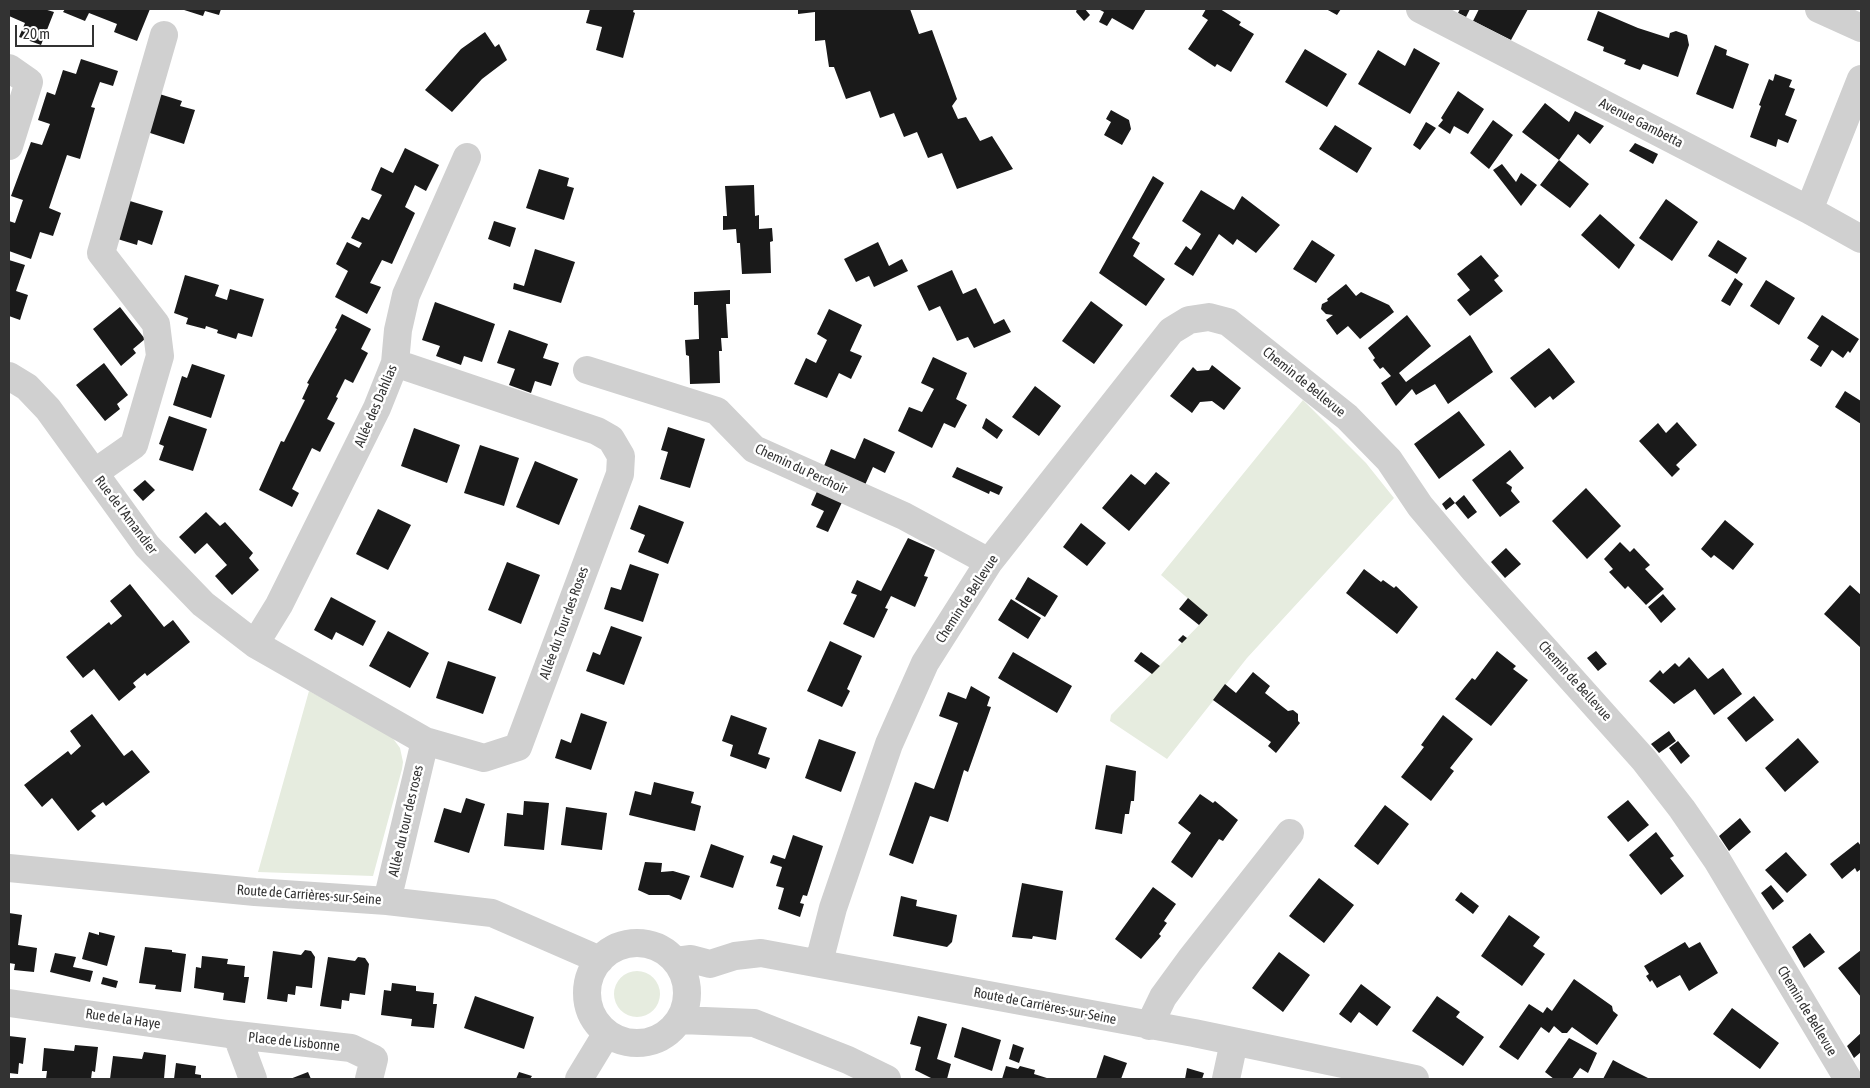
<!DOCTYPE html>
<meta charset="utf-8">
<style>
body{margin:0}
#map{position:relative;width:1870px;height:1088px;overflow:hidden;background:#fff;font-family:"Asap Condensed",sans-serif}
canvas{display:block}
.frame{position:absolute;inset:0;border:10px solid #333;pointer-events:none}
.scale{position:absolute;left:15px;top:25px;width:79px;height:22px;box-sizing:border-box;border:2px solid #333;border-top:0;padding-left:6px;font-size:15px;line-height:18px;white-space:nowrap;color:#333;-webkit-text-stroke:4px #fff;paint-order:stroke}
</style>
<div id="map">
<canvas width="1870" height="1088"></canvas>
<div class="frame"></div>
<div class="scale">20 m</div>
</div>
<script>
const g = document.querySelector('canvas').getContext('2d');
g.lineJoin = 'round';
function paint(path, color) { g.fillStyle = color; g.fill(path, 'evenodd'); }
const shape = rows => new Path2D(rows.map(r => 'M' + r).join(''));
function strokePath(path, color, width, dash) { g.strokeStyle = color; g.lineWidth = width; g.lineCap = dash ? 'butt' : 'round'; g.setLineDash(dash || []); g.stroke(path); }
function label(font, color, halo, rows, align = 'center') {
  g.font = font + ' "Asap Condensed",sans-serif'; g.lineWidth = 5; g.setLineDash([]); g.textBaseline = 'middle'; g.strokeStyle = halo; g.fillStyle = color; for (const [text, x, y, turn = 0] of rows) {
    g.save(); g.translate(x, y); g.rotate((+turn || 0) * Math.PI / 180); g.textAlign = isNaN(turn) ? turn : align; if (halo) g.strokeText(text, 0, 0); g.fillText(text, 0, 0); g.restore();
  }
}
const green = shape([
 [1303,400,1366,463,1394,498,1247,658,1167,759,1110,721,1111,715,1208,616,1161,575],
 [309,691,389,733,400,748,403,762,402,769,373,876,258,872],
 '614 994a23 23 0 1 1 46 0a23 23 0 1 1-46 0Z'
]);
const building = shape([
 [9,9,44,9,54,12,41,45,19,37,25,23,9,16],
 [65,9,150,9,137,41,114,32,117,24,89,13,85,21,63,12],
 [181,9,221,9,219,15,205,11,203,16],
 [590,9,634,9,633,12,635,13,623,58,596,50,602,27,586,23],
 [798,9,910,9,919,34,932,30,957,99,952,106,958,119,966,117,980,141,992,136,1013,169,957,189,942,153,928,158,917,132,904,137,894,113,880,118,870,91,846,99,834,67,829,67,825,40,815,41,815,12,798,14],
 [1077,9,1085,9,1090,15,1084,21,1076,12],
 [1098,9,1146,9,1133,30,1112,18,1107,26,1099,22,1104,12],
 [1206,9,1220,9,1241,22,1239,25,1254,34,1231,72,1217,64,1215,67,1188,49,1208,20,1202,16],
 [1326,9,1341,9,1337,15],
 [1460,9,1470,9,1466,17,1458,13],
 [1479,9,1528,9,1511,40,1473,21],
 [1598,11,1638,28,1669,38,1670,33,1676,31,1687,35,1689,45,1678,77,1643,64,1640,70,1624,64,1626,60,1603,51,1604,47,1587,40],
 [485,32,495,47,499,44,507,60,482,79,452,112,425,90,461,49],
 [1715,45,1727,50,1726,55,1749,64,1733,109,1696,94],
 [1414,48,1440,63,1410,114,1358,84,1378,50,1405,66],
 [1305,49,1347,74,1327,107,1285,82],
 [81,59,118,71,113,86,100,82,91,107,95,108,80,159,67,155,49,208,61,213,53,236,40,232,31,259,9,251,9,221,15,223,23,200,11,196,31,142,42,145,50,124,38,120,47,92,55,95,63,70,76,74],
 [1775,74,1792,80,1789,87,1795,89,1785,115,1797,120,1788,143,1778,139,1776,147,1750,137,1761,106,1759,105,1769,79,1773,81],
 [1458,91,1484,109,1468,134,1454,126,1450,134,1438,126,1443,120,1441,118],
 [153,92,182,101,180,106,195,110,184,144,141,130],
 [1545,103,1569,122,1575,111,1604,126,1590,144,1578,134,1559,160,1589,184,1570,208,1540,185,1559,160,1522,132],
 [1111,110,1129,120,1131,129,1122,145,1104,135,1111,122,1106,119],
 [1493,120,1513,135,1489,169,1470,153],
 [1426,122,1436,128,1420,150,1413,145],
 [1335,125,1372,148,1357,173,1319,149],
 [1635,143,1658,154,1653,164,1629,151],
 [405,148,439,165,426,191,415,185,405,207,415,213,392,264,382,260,370,283,381,287,367,314,335,297,348,271,336,264,347,242,359,248,362,243,351,238,362,217,369,220,382,195,371,190,376,178,381,167,393,173],
 [1502,164,1516,182,1521,173,1537,185,1521,206,1493,170],
 [539,169,569,178,567,186,574,188,564,220,526,208],
 [1153,176,1164,183,1132,238,1140,243,1133,256,1165,279,1146,306,1099,273],
 [754,185,755,216,759,215,759,229,772,228,773,241,770,242,771,273,742,274,740,243,737,243,736,229,723,230,723,216,727,216,725,186],
 [1201,190,1234,210,1242,196,1280,225,1256,253,1237,239,1233,245,1219,234,1193,276,1174,264,1186,246,1191,250,1201,234,1182,221],
 [120,198,163,211,152,245,138,240,137,245,108,236],
 [1666,199,1698,222,1672,261,1639,238],
 [1600,214,1635,245,1619,269,1581,235],
 [494,221,516,228,510,247,488,239],
 [1312,240,1335,255,1316,283,1293,269],
 [1718,240,1747,258,1737,274,1708,256],
 [878,242,889,266,902,259,908,271,874,287,869,276,856,282,844,259],
 [535,249,575,262,561,303,513,289,514,283,524,286],
 [1481,255,1499,276,1494,280,1503,291,1470,316,1457,300,1470,290,1457,274],
 [9,260,25,265,16,291,28,295,20,320,9,316],
 [952,270,963,294,976,288,994,324,1004,319,1011,332,974,348,968,337,957,341,940,306,929,311,917,286],
 [185,275,219,285,215,296,227,300,230,289,264,299,252,337,238,333,236,339,217,333,218,330,206,326,205,329,186,324,188,318,174,313],
 [1735,278,1743,284,1730,306,1721,301],
 [1766,280,1795,298,1779,325,1750,306],
 [1346,284,1356,296,1361,292,1389,305,1394,312,1360,339,1348,326,1337,335,1326,320,1333,315,1326,314,1321,309,1322,304,1328,301,1327,299],
 [730,290,730,304,726,304,728,338,721,338,722,351,719,351,720,383,690,384,689,356,686,355,685,340,699,339,698,305,694,305,694,292],
 [1091,301,1123,325,1094,364,1062,341],
 [435,302,495,324,482,362,464,356,461,365,436,356,440,346,422,340],
 [120,307,145,339,133,349,136,353,121,366,93,329],
 [829,309,862,325,850,351,862,356,851,379,839,373,827,398,794,384,806,358,816,363,827,340,817,334],
 [342,314,371,329,361,349,368,353,353,383,345,379,336,397,338,398,327,419,335,423,320,452,312,448,292,489,299,493,292,507,259,490,281,441,284,442,305,400,302,399,309,384,307,383,337,329,335,328],
 [1407,315,1431,346,1399,373,1406,382,1470,335,1493,372,1448,404,1435,384,1416,395,1412,389,1396,406,1381,383,1391,376,1383,367,1380,369,1373,360,1375,358,1368,348],
 [1822,315,1859,339,1850,353,1848,351,1843,358,1832,350,1821,367,1810,360,1819,346,1807,338],
 [509,330,548,344,543,358,559,363,551,386,535,381,531,393,509,385,515,369,497,363],
 [1549,348,1575,382,1553,400,1550,396,1535,408,1510,378],
 [933,357,967,373,956,399,967,405,955,428,944,423,932,448,898,431,909,407,922,412,934,389,921,383],
 [104,363,128,395,117,404,120,409,105,421,76,385],
 [192,364,225,375,211,418,173,405,182,376,187,378],
 [1212,365,1241,388,1224,410,1212,401,1200,402,1192,413,1170,396,1193,367,1197,371,1209,370],
 [1035,386,1061,406,1039,436,1012,417],
 [1845,391,1861,401,1861,424,1835,407],
 [1459,411,1485,445,1439,479,1414,444],
 [169,416,207,429,193,471,159,460,164,446,159,444],
 [986,418,1003,430,997,439,982,428],
 [1677,422,1697,445,1676,465,1680,469,1672,477,1639,441,1658,423,1666,433],
 [668,427,705,439,690,488,660,479,668,452,661,450],
 [414,428,460,445,447,483,401,466],
 [864,438,895,452,885,473,873,467,865,485,824,466,831,449,855,459],
 [480,445,519,458,504,506,464,493],
 [1510,450,1524,468,1506,483,1512,487,1511,491,1520,502,1500,517,1472,480],
 [535,461,578,479,559,525,516,507],
 [957,467,1003,487,999,495,990,491,989,494,952,477],
 [1156,472,1170,483,1129,531,1102,508,1131,474,1145,485],
 [145,480,155,490,143,501,133,490],
 [819,487,844,498,828,532,816,527,824,511,811,505],
 [1586,488,1621,526,1587,559,1552,521],
 [1464,495,1477,512,1468,519,1455,503,1446,510,1442,504,1450,497,1455,503],
 [639,505,684,522,668,564,638,552,645,535,630,529],
 [378,509,411,525,388,570,356,554],
 [206,512,220,526,225,522,253,553,249,558,259,570,232,595,215,576,227,565,207,543,195,554,179,537],
 [1725,520,1754,544,1733,570,1714,555,1711,558,1701,549],
 [1081,523,1106,543,1087,566,1063,547],
 [908,538,935,550,924,576,928,577,915,607,891,596,885,608,888,609,874,638,843,624,857,595,851,593,857,580,881,591],
 [1620,542,1630,552,1634,548,1650,565,1645,569,1664,589,1646,605,1628,586,1625,589,1609,572,1613,569,1604,559],
 [1506,548,1521,564,1505,578,1491,562],
 [507,562,540,575,521,624,488,610],
 [630,564,659,574,643,622,604,609,611,587,621,590],
 [1364,569,1381,582,1383,580,1394,588,1396,586,1418,607,1397,634,1346,593],
 [1028,577,1058,596,1045,617,1015,599],
 [130,584,164,627,173,620,190,642,147,676,145,673,133,683,136,687,119,701,94,669,83,678,66,657,109,622,111,625,122,616,110,601],
 [1850,585,1861,595,1861,648,1824,614],
 [1663,594,1676,609,1661,623,1648,607],
 [331,597,376,621,363,646,336,632,332,640,314,630],
 [1188,598,1208,615,1199,625,1179,609],
 [1011,599,1041,618,1028,639,998,620],
 [611,626,642,637,624,685,586,671,593,652,600,655],
 [388,631,429,653,410,688,369,666],
 [1183,635,1187,638,1182,643,1178,640],
 [830,641,862,656,847,689,850,691,842,707,807,691],
 [1497,651,1516,666,1513,669,1528,680,1491,726,1455,699,1472,678,1475,680],
 [1596,651,1607,664,1598,671,1587,658],
 [1013,652,1072,686,1057,713,998,678],
 [1141,652,1160,666,1152,674,1134,661],
 [1689,657,1708,679,1723,668,1742,694,1714,715,1695,689,1674,704,1649,681,1660,670,1663,674,1675,663,1679,667],
 [448,661,496,677,483,714,436,698],
 [1253,672,1270,686,1265,693,1288,711,1293,710,1298,714,1298,721,1300,723,1276,753,1268,746,1271,742,1213,700,1225,684,1236,693],
 [971,686,990,697,987,706,991,707,968,772,964,770,948,822,930,816,913,864,889,855,915,782,934,789,958,723,939,716,948,692,966,699],
 [1754,696,1774,720,1746,742,1727,718],
 [581,713,607,722,591,770,555,758,561,739,571,743],
 [92,714,124,756,132,750,150,772,106,806,103,802,91,811,96,816,78,831,52,798,42,807,24,785,68,751,71,755,81,746,70,731],
 [731,715,767,728,758,754,770,758,766,769,730,756,733,745,722,741],
 [1443,715,1473,739,1450,768,1454,771,1431,801,1401,777,1424,747,1421,745],
 [1669,731,1676,741,1659,753,1651,744],
 [1798,738,1819,762,1785,792,1765,768],
 [819,739,856,752,841,792,805,778],
 [1678,741,1690,756,1681,764,1669,748],
 [1106,765,1136,771,1134,801,1131,801,1129,814,1125,814,1122,834,1095,829],
 [654,782,694,792,691,803,701,806,695,831,629,815,635,791,651,795],
 [1200,794,1213,803,1215,801,1238,820,1223,841,1219,839,1192,878,1171,862,1191,833,1178,823],
 [466,798,485,804,469,853,434,842,444,808,461,813],
 [1628,800,1649,825,1628,842,1607,817],
 [524,801,549,803,544,850,504,846,507,813,523,815],
 [1385,805,1409,824,1378,865,1354,846],
 [566,807,607,813,602,850,561,845],
 [1740,818,1751,832,1729,851,1719,836],
 [1656,832,1674,856,1670,858,1684,876,1661,895,1629,855],
 [793,835,823,846,807,896,803,895,800,903,804,904,800,917,778,909,784,888,776,886,782,867,770,863,773,855,785,859],
 [1858,842,1861,846,1861,869,1857,872,1855,868,1842,879,1830,864],
 [711,844,744,856,733,888,700,877],
 [1786,852,1807,875,1787,893,1765,870],
 [645,862,662,863,661,872,673,871,690,876,681,900,669,895,649,895,638,890],
 [1319,878,1354,905,1324,943,1289,916],
 [1022,883,1063,891,1056,940,1033,936,1032,939,1012,937],
 [1771,885,1784,901,1773,910,1761,893],
 [1153,887,1176,904,1164,921,1167,923,1159,934,1161,936,1141,959,1115,939],
 [1461,892,1479,906,1473,914,1455,900],
 [901,896,917,900,916,906,957,915,952,942,947,947,893,936],
 [9,913,22,915,18,945,37,948,34,972,14,970,15,964,9,963],
 [1509,915,1540,937,1533,946,1545,954,1522,986,1481,956],
 [89,932,99,935,99,932,115,936,107,966,82,959],
 [1810,933,1825,952,1804,968,1792,947],
 [1685,942,1689,948,1700,942,1718,973,1689,991,1680,975,1657,988,1652,980,1650,982,1646,976,1649,974,1644,966],
 [145,947,172,950,172,952,186,954,181,992,155,989,156,985,139,983],
 [305,950,311,951,315,957,312,988,296,986,295,995,288,994,287,1002,267,999,273,951,301,955],
 [1861,950,1861,997,1838,968],
 [1279,952,1310,975,1283,1012,1252,988],
 [55,953,76,957,73,967,93,971,90,982,50,972],
 [202,956,228,959,227,964,245,966,244,977,249,977,245,1003,223,1000,224,993,194,988,196,967,201,968],
 [328,957,355,961,358,957,365,958,369,964,365,995,350,993,349,1001,342,1000,341,1009,320,1006],
 [103,977,118,981,116,988,101,984],
 [1574,979,1612,1006,1613,1011,1618,1015,1597,1045,1572,1027,1567,1033,1562,1033,1554,1026,1549,1033,1541,1027,1518,1060,1499,1047,1529,1004,1543,1013,1547,1007,1552,1011],
 [392,983,416,986,416,991,434,993,433,1004,437,1004,434,1028,411,1026,412,1019,381,1015,384,990,391,991],
 [1361,984,1391,1007,1377,1026,1359,1012,1351,1023,1339,1014],
 [475,996,534,1017,524,1049,464,1028],
 [1437,996,1460,1012,1456,1017,1484,1037,1463,1066,1412,1031],
 [1732,1008,1779,1043,1760,1069,1713,1034],
 [918,1016,947,1024,937,1059,951,1064,947,1079,933,1079,915,1070,921,1047,910,1044],
 [962,1027,1001,1040,992,1071,954,1057],
 [1861,1033,1861,1052,1854,1058,1847,1046],
 [9,1036,26,1038,23,1064,19,1063,18,1074,9,1073],
 [1569,1038,1597,1053,1588,1073,1580,1068,1572,1079,1554,1079,1545,1072],
 [1013,1044,1024,1048,1019,1063,1009,1059],
 [75,1045,98,1047,95,1072,92,1071,91,1079,46,1079,47,1071,42,1071,44,1048,74,1051],
 [144,1052,166,1055,164,1079,110,1079,113,1056,142,1059],
 [1104,1055,1127,1063,1121,1079,1096,1079],
 [1613,1060,1626,1067,1650,1079,1603,1079],
 [176,1063,196,1066,195,1074,201,1075,201,1079,174,1079],
 [1006,1066,1018,1069,1020,1066,1035,1070,1034,1074,1050,1079,1002,1079],
 [1187,1068,1204,1073,1202,1079,1185,1079],
 [308,1072,311,1079,290,1079],
 [519,1072,532,1076,530,1079,516,1079]
]);
const minor = shape([
 [1420,9,1809,210,1861,239],
 [1819,9,1861,28],
 [9,68,29,82,9,146],
 [1809,210,1861,79],
 [587,370,717,411,754,449,904,516,989,562],
 [9,376,27,387,48,409,147,546,203,604,255,644,425,741,484,758,518,747,620,474,621,456,611,439,597,431,395,363],
 [94,473,134,445,160,356,156,324,101,253,164,35],
 [255,644,279,605,377,408,395,363,398,330,406,295,467,157],
 [9,868,255,892,387,901,492,913,600,960],
 [387,901,425,741],
 '587 993a50 50 0 1 1 100 0a50 50 0 1 1-100 0Z',
 [676,961,691,959,710,964,735,956,761,953,1194,1033,1415,1079],
 [819,962,833,908,889,744,925,663,989,562,1171,331,1189,320,1209,317,1228,322,1347,417,1389,460,1420,506,1474,570,1644,760,1682,809,1717,860,1848,1079],
 [9,1003,228,1034,351,1048,374,1059,369,1079],
 [680,1020,754,1023,848,1060,887,1079],
 [1149,1026,1163,997,1190,960,1290,833],
 [237,1036,253,1079],
 [579,1079,607,1033],
 [1226,1079,1234,1042]
]);
const streetNames = [
 ["Avenue Gambetta",1641,123,27],
 ["Chemin de Bellevue",1304,382,39],
 ["Allée des Dahlias",376,406,-67],
 ["Chemin du Perchoir",801,469,25],
 ["Rue de l'Amandier",126,515,53],
 ["Chemin de Bellevue",967,599,-57],
 ["Allée du Tour des Roses",564,623,-70],
 ["Chemin de Bellevue",1575,681,48],
 ["Allée du tour des roses",406,821,-77],
 ["Route de Carrières-sur-Seine",309,895,4],
 ["Route de Carrières-sur-Seine",1045,1006,11],
 ["Chemin de Bellevue",1807,1011,59],
 ["Rue de la Haye",123,1019,8],
 ["Place de Lisbonne",294,1042,6]
];
paint(green, '#e6ecdf');
paint(building, '#1a1a1a');
strokePath(minor, '#d0d0d0', 28);
label('14px', '#333', '#fff', streetNames);
</script>
